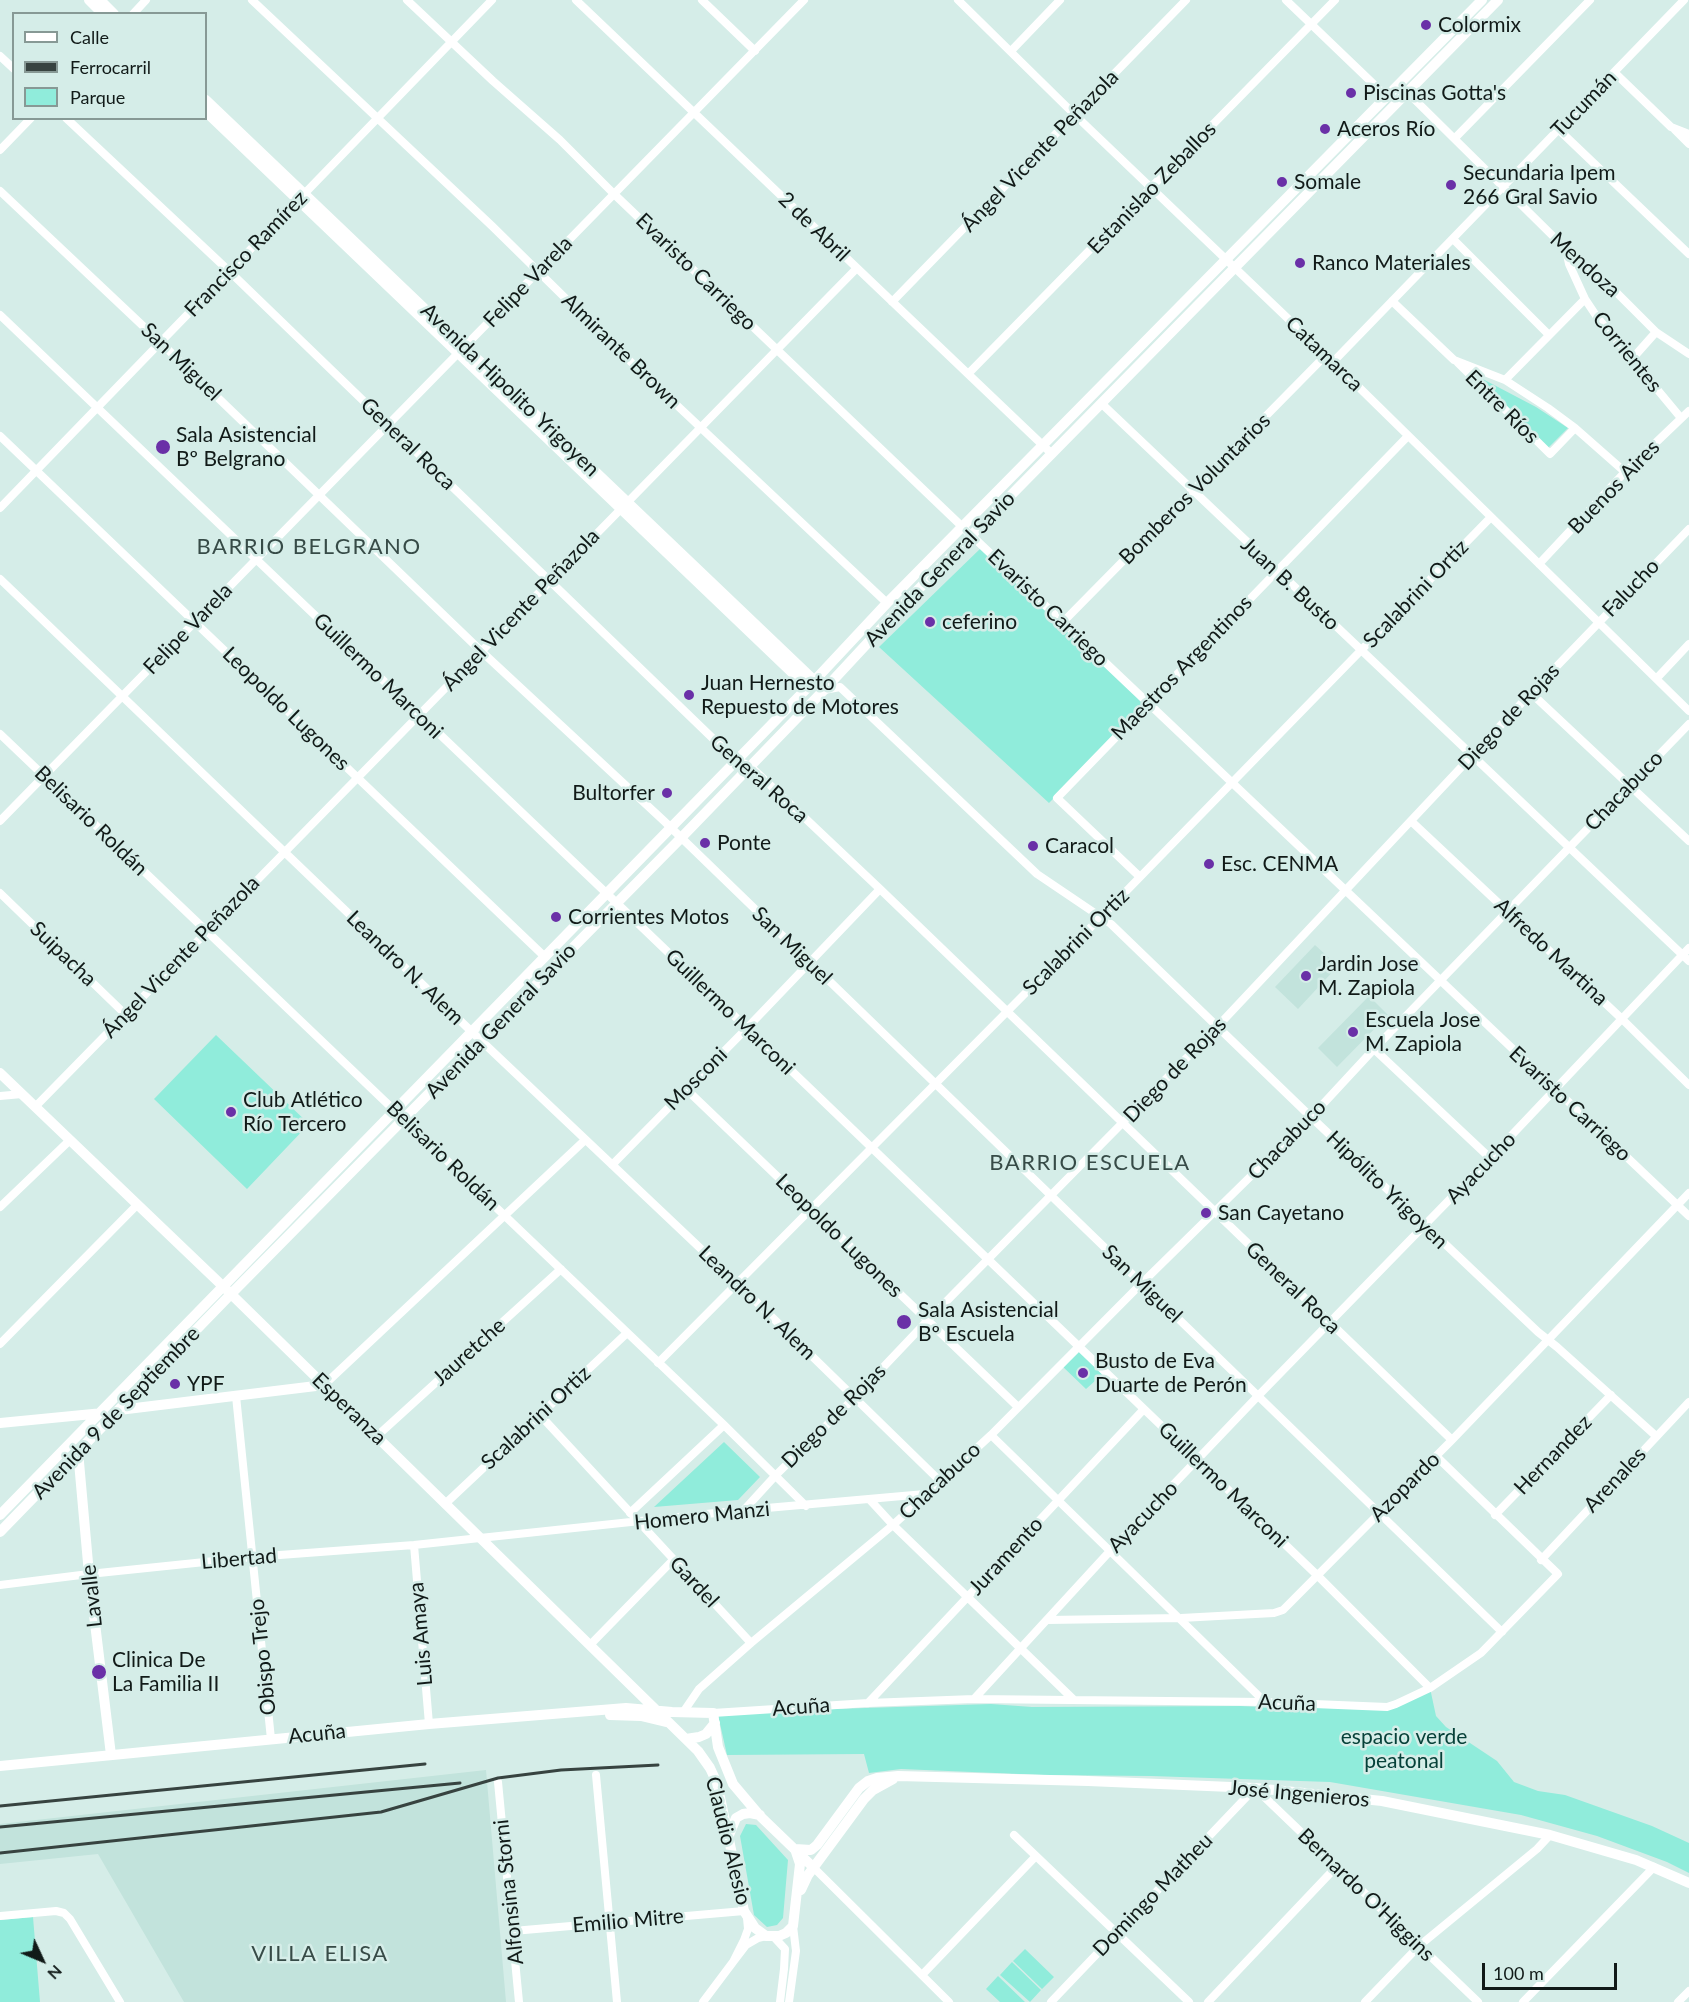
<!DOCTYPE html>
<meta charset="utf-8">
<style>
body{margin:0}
#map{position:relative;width:1689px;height:2002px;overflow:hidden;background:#d5ede8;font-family:Lato,sans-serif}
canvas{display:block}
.legend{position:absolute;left:12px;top:12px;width:195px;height:108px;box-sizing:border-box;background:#d5ede8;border:2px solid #879995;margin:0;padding:8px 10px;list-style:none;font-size:18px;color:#111a18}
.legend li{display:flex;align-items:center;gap:12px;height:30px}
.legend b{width:30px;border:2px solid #879995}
.north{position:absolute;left:12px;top:1930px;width:60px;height:60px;-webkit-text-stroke:4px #d5ede8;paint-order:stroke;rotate:134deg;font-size:16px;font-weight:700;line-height:24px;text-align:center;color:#111a18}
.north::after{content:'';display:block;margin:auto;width:21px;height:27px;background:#111a18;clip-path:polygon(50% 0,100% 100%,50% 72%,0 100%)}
.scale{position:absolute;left:1482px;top:1963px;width:135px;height:27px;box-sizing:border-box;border:3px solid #111a18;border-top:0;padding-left:8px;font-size:18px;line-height:21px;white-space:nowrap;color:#111a18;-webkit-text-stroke:4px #d5ede8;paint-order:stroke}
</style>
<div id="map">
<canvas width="1689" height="2002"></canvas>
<ul class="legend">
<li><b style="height:8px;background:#fff"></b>Calle</li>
<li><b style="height:8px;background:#374340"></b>Ferrocarril</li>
<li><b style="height:16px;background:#90ecdb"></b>Parque</li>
</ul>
<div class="north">N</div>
<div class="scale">100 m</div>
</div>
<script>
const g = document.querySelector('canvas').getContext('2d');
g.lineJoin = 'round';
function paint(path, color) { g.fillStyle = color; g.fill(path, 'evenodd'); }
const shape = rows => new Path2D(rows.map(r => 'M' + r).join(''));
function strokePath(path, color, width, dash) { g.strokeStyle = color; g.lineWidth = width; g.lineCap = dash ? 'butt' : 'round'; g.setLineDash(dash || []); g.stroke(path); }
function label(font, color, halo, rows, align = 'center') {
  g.font = font + ' Lato,sans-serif'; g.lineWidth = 5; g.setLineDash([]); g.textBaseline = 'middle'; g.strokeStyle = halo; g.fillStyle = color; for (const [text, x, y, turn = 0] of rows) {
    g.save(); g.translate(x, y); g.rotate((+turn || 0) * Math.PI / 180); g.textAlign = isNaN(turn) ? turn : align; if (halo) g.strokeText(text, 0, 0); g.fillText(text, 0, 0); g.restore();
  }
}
const built = shape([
 [1315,945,1338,966,1298,1009,1275,987],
 [1369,996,1388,1015,1337,1067,1318,1048],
 [486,1770,506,2002,184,2002,98,1854,0,1864,0,1824]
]);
const green = shape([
 [1477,376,1536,407,1568,428,1548,448],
 [983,546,1148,703,1049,803,879,647],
 [216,1035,309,1124,247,1189,154,1099],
 [1079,1347,1105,1372,1086,1389,1061,1365],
 [724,1442,760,1477,738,1500,654,1507],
 [1430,1688,1436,1716,1446,1727,1497,1761,1514,1782,1538,1791,1565,1795,1652,1826,1689,1843,1689,1873,1667,1862,1597,1836,1521,1815,1330,1782,1151,1776,1043,1775,901,1769,869,1773,864,1754,727,1755,718,1715,803,1710,991,1704,1032,1707,1240,1706,1284,1708,1359,1706,1387,1707],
 [746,1824,756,1825,788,1860,783,1918,777,1925,767,1927,754,1915,740,1836],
 [33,1917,40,2002,0,2002,0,1920],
 [1025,1949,1054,1977,1042,1989,1013,1961],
 [1012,1962,1041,1990,1030,2002,1000,1975],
 [998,1976,1025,2002,1000,2002,986,1989]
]);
const street = shape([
 [252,0,492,226,615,347,887,603],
 [407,0,493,81,560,140,614,194,972,536,1689,1216],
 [576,0,1052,454],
 [702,0,755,51],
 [958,0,1075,115,1326,355,1689,711],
 [1286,0,1386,96],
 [133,14,146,0],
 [1011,51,1060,0],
 [0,56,14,69],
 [1615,73,1671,127,1689,134],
 [1408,93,1566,249,1612,288,1656,332,1689,354],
 [66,118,229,271,730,755,736,760,750,766,880,889,1452,1440],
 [1559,130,1689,254],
 [1675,130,1689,144],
 [1455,138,1590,0],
 [0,150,31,118],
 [0,191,160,342,481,651,664,821,1502,1632],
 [1453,239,1549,335],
 [1566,250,1569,264,1585,299,1597,317,1681,418],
 [1392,301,1454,360,1505,380,1548,408,1575,428,1625,472],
 [892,302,1186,0],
 [0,315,624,910,1318,1576,1430,1688],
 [1632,359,1656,332],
 [1333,362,1684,0],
 [1458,363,1550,454,1575,428],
 [968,374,1335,0],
 [1505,380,1585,299],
 [1102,404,1689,961],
 [0,436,545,957],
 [0,508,492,0],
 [1539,564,1625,472,1689,411],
 [0,579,472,1032,737,1283,940,1481],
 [1063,622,1326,355],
 [1657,678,1689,644],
 [824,690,840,687,1037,874,1111,924,1311,1117,1538,1332,1557,1347,1656,1436],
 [1531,693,1689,841],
 [0,734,724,1425,806,1506],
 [0,821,804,0],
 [1411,821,1622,1019,1689,1085],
 [1140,877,1057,798,1408,436],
 [0,893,125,1014],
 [1374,1049,1490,1158],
 [686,1089,1018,1407],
 [0,1096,22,1094],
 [35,1107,857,268],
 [612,1165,747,1028,880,889],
 [0,1207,70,1140],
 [0,1344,137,1205],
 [658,1363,1102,916,1491,517],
 [324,1385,585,1140],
 [236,1396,271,1739],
 [540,1415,751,1643],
 [991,1435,1265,1702],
 [377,1436,561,1269],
 [870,1500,893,1525,1074,1700],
 [445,1504,627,1333],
 [744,1510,776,1475,854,1398,928,1320,1217,1027,1531,693,1689,529],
 [630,1513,724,1425],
 [1495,1515,1611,1395],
 [414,1545,429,1724],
 [1541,1560,1689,1402],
 [0,1585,89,1574,253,1557,414,1545,744,1510,925,1494],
 [1047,1620,1181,1618,1274,1613,1283,1610,1452,1440,1689,1193],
 [590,1645,673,1560],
 [974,1699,1110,1551,1257,1397,1490,1158,1689,948],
 [868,1703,1144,1409],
 [684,1711,699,1689,751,1643,893,1525,991,1435,1141,1284,1311,1117,1374,1049,1689,724],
 [713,1713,868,1703,974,1699,1265,1702,1387,1707,1396,1704,1430,1688,1481,1653,1558,1574,1436,1456],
 [596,1775,617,2002],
 [498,1782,519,2002],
 [1014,1835,1189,2002],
 [813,1867,949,2002],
 [0,1916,56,1911,64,1913,70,1919,120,2002],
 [747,1918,748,1929,744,1940,733,1962,746,1945,758,1938,766,1936],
 [513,1931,744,1911],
 [773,1936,785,1949,784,1969,780,2002],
 [922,1975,1036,1856],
 [703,2002,733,1962],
 [789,2002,796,1951,793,1926],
 [1051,2002,1255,1788,1478,2002],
 [1208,2002,1337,1866],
 [1365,2002,1419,1946,1537,1849,1550,1835],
 [1523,2002,1654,1867],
 [1678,2002,1689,1991]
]);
const secondary = shape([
 [89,0,103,14],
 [100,0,114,14],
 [206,100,818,684],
 [206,112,807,687],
 [0,1073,231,1294,698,1751,710,1768,717,1783,744,1911,755,1928,766,1936,779,1936,786,1933,793,1926,800,1864,795,1849],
 [119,1410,324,1385],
 [0,1423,103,1413],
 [78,1451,89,1574,111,1755],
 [0,1515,815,680,887,603,1482,0],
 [0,1532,231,1294,681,838,824,690,901,607,1498,0],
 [610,1715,641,1716,666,1722],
 [686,1739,699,1737,706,1734,715,1723],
 [0,1766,429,1724,626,1708,672,1712,713,1713,718,1747,733,1784,760,1816,813,1867],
 [729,1835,736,1818,743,1814,750,1813,760,1815],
 [795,1849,811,1850,817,1845,859,1788,868,1781,877,1778,898,1776,1088,1781,1255,1788,1382,1801,1550,1835,1636,1860,1689,1883],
 [801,1890,808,1875,864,1799,873,1790,893,1779]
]);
const rail = shape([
 [0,1806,425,1764],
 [0,1827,460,1783],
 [0,1853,381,1812,498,1778,561,1770,658,1765]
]);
const markers = [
 [1426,25,6,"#6a30a7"],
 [1351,93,6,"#6a30a7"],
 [1325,129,6,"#6a30a7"],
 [1282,182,6,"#6a30a7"],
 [1451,185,6,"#6a30a7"],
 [1300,263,6,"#6a30a7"],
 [163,447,8,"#6a30a7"],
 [930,622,6,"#6a30a7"],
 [689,695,6,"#6a30a7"],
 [667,793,6,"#6a30a7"],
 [705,843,6,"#6a30a7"],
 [1033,846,6,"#6a30a7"],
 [1209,864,6,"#6a30a7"],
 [556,917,6,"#6a30a7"],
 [1306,976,6,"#6a30a7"],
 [1353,1032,6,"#6a30a7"],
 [231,1112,6,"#6a30a7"],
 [1206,1213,6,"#6a30a7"],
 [904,1322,8,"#6a30a7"],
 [1083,1373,6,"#6a30a7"],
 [175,1384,6,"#6a30a7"],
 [99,1672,8,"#6a30a7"]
];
const poiNames = [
 ["Colormix",1438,25],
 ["Piscinas Gotta's",1363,93],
 ["Aceros Río",1337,129],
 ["Secundaria Ipem",1463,173],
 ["266 Gral Savio",1463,197],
 ["Somale",1294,182],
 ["Ranco Materiales",1312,263],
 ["Sala Asistencial",176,435],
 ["Bº Belgrano",176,459],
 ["ceferino",942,622],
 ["Juan Hernesto",701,683],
 ["Repuesto de Motores",701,707],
 ["Bultorfer",655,793,"right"],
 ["Ponte",717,843],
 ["Caracol",1045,846],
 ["Esc. CENMA",1221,864],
 ["Corrientes Motos",568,917],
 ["Jardin Jose",1318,964],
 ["M. Zapiola",1318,988],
 ["Escuela Jose",1365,1020],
 ["M. Zapiola",1365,1044],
 ["Club Atlético",243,1100],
 ["Río Tercero",243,1124],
 ["San Cayetano",1218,1213],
 ["Sala Asistencial",918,1310],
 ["Bº Escuela",918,1334],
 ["Busto de Eva",1095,1361],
 ["Duarte de Perón",1095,1385],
 ["YPF",187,1384],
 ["Clinica De",112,1660],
 ["La Familia II",112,1684]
];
const streetNames = [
 ["Tucumán",1584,104,-46],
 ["Ángel Vicente Peñazola",1040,151,-46],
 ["Estanislao Zeballos",1152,188,-46],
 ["2 de Abril",814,227,44],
 ["Francisco Ramírez",246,254,-46],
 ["Mendoza",1585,265,42],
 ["Evaristo Carriego",696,272,44],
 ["Felipe Varela",528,282,-46],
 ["Almirante Brown",621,351,44],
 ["Corrientes",1627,352,51],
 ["Catamarca",1324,354,44],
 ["San Miguel",181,362,44],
 ["Avenida Hipolito Yrigoyen",510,390,44],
 ["Entre Ríos",1502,407,45],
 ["General Roca",408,444,44],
 ["Buenos Aires",1614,487,-46],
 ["Bomberos Voluntarios",1195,489,-45],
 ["Avenida General Savio",940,569,-46],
 ["Juan B. Busto",1290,584,43],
 ["Falucho",1631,588,-46],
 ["Scalabrini Ortiz",1416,594,-46],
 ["Evaristo Carriego",1048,608,44],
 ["Ángel Vicente Peñazola",521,610,-46],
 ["Felipe Varela",188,629,-46],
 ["Maestros Argentinos",1182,668,-46],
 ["Guillermo Marconi",378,676,44],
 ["Leopoldo Lugones",286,709,44],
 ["Diego de Rojas",1509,717,-47],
 ["General Roca",759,779,41],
 ["Chacabuco",1624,791,-46],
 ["Belisario Roldán",91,821,44],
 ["Scalabrini Ortiz",1076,942,-45],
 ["San Miguel",792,946,44],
 ["Alfredo Martina",1551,952,43],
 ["Suipacha",63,954,44],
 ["Ángel Vicente Peñazola",181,957,-46],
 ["Leandro N. Alem",405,968,44],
 ["Guillermo Marconi",730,1012,44],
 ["Avenida General Savio",501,1021,-46],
 ["Diego de Rojas",1175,1070,-46],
 ["Mosconi",696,1079,-45],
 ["Evaristo Carriego",1570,1104,43],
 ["Chacabuco",1287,1140,-46],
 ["Belisario Roldán",443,1156,44],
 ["Ayacucho",1481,1168,-46],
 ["Hipólito Yrigoyen",1387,1190,44],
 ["Leopoldo Lugones",839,1236,44],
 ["San Miguel",1142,1284,44],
 ["General Roca",1293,1288,44],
 ["Leandro N. Alem",757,1303,44],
 ["Jauretche",469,1352,-42],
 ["Esperanza",349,1409,44],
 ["Avenida 9 de Septiembre",116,1413,-46],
 ["Diego de Rojas",834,1416,-45],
 ["Scalabrini Ortiz",536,1418,-43],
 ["Hernandez",1553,1455,-46],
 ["Arenales",1615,1480,-47],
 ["Chacabuco",940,1481,-43],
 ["Guillermo Marconi",1223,1485,44],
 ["Azopardo",1405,1487,-45],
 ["Homero Manzi",702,1516,-6],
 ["Ayacucho",1143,1517,-46],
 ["Juramento",1006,1556,-47],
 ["Libertad",239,1559,-5],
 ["Gardel",694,1582,47],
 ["Lavalle",92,1596,-96],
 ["Luis Amaya",421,1634,-95],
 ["Obispo Trejo",263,1657,-96],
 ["Acuña",1287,1703,2],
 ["Acuña",801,1707,-4],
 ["Acuña",317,1734,-6],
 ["José Ingenieros",1299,1794,5],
 ["Claudio Alesio",728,1841,76],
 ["Alfonsina Storni",509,1892,-96],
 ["Domingo Matheu",1153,1895,-46],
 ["Bernardo O'Higgins",1366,1895,44],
 ["Emilio Mitre",628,1921,-5]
];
const parkNames = [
 ["espacio verde",1404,1737],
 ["peatonal",1404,1761]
];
const neighbourhoodNames = [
 ["BARRIO BELGRANO",309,547],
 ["BARRIO ESCUELA",1090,1163],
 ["VILLA ELISA",320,1954]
];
paint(built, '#c2e3dc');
paint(green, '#90ecdb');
strokePath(street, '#fff', 8);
strokePath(secondary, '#fff', 10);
strokePath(rail, '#374340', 3);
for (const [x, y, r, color] of markers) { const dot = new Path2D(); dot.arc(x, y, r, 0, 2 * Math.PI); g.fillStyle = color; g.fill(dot); strokePath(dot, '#d5ede8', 2); }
label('21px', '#111a18', '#d5ede8', poiNames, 'left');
label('21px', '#111a18', '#d5ede8', streetNames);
label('21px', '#064139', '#d5ede8', parkNames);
g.letterSpacing = '1.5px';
label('22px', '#374b47', '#d5ede8', neighbourhoodNames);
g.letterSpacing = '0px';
</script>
